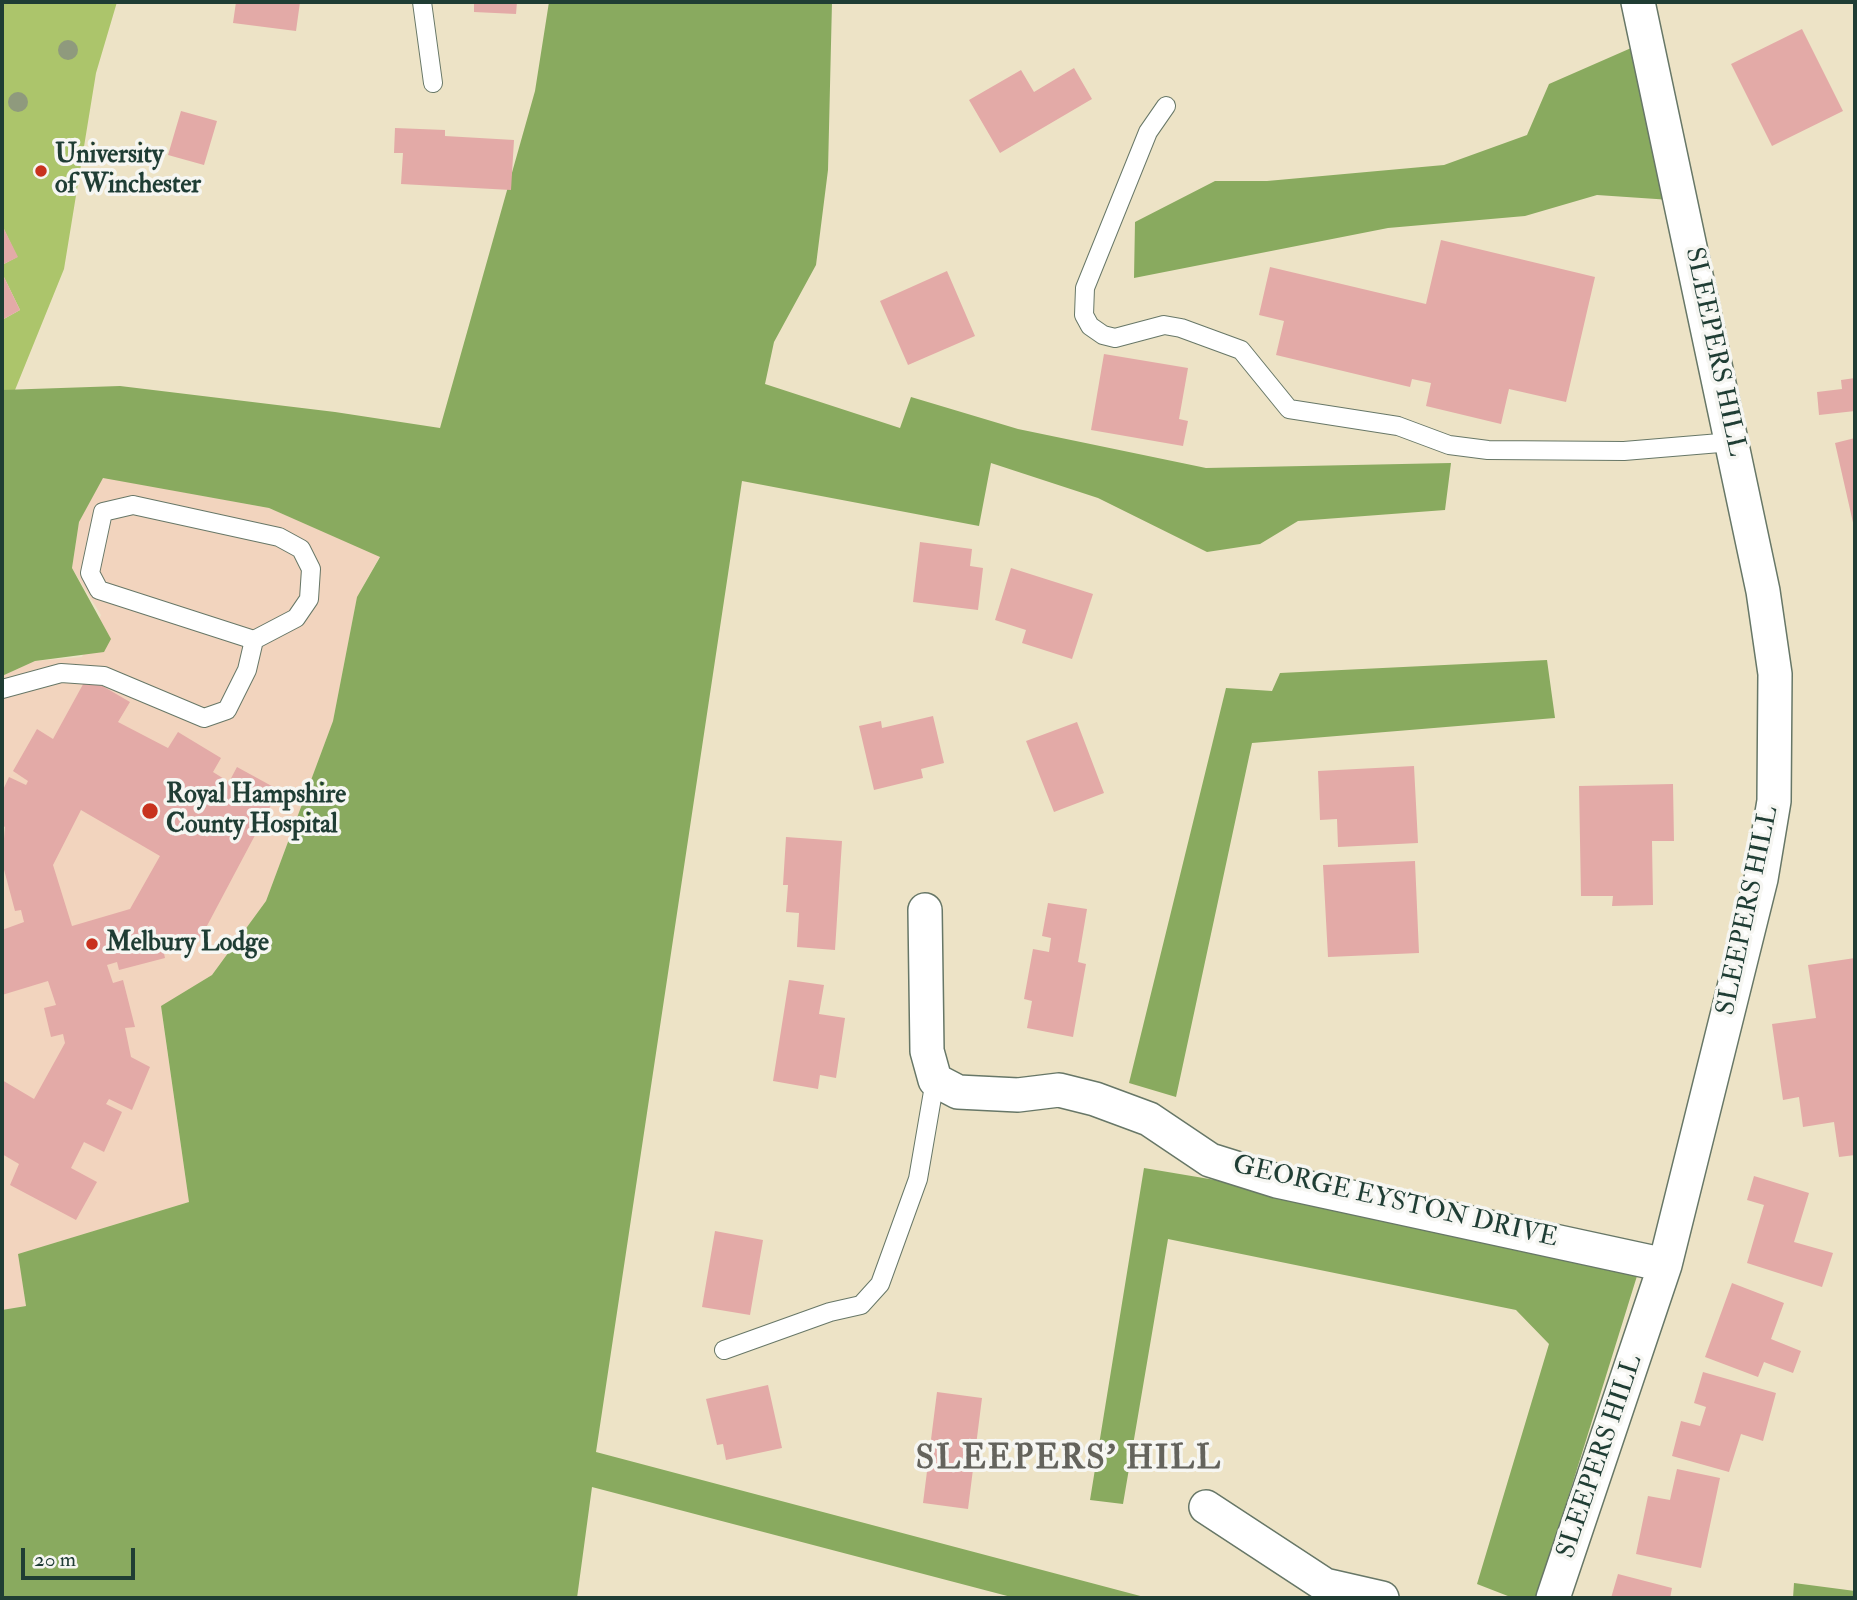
<!DOCTYPE html>
<style>
body{margin:0}
#map{position:relative;width:1857px;height:1600px;overflow:hidden;background:#ede3c6;font-family:"IM FELL Double Pica",serif}
canvas{display:block}
.frame{position:absolute;inset:0;border:4px solid #1f3d34;pointer-events:none}
.scale{position:absolute;left:21px;top:1548px;width:114px;height:32px;box-sizing:border-box;border:4px solid #1f3d34;border-top:0;padding-left:9px;font-size:21px;line-height:24px;white-space:nowrap;color:#1f3d34;-webkit-text-stroke:5px #f6f6f2;paint-order:stroke}
</style>
<div id="map">
<canvas width="1857" height="1600"></canvas>
<div class="frame"></div>
<div class="scale">20 m</div>
</div>
<script>
const g = document.querySelector('canvas').getContext('2d');
g.lineJoin = 'round';
function paint(path, color) { g.fillStyle = color; g.fill(path, 'evenodd'); }
const shape = rows => new Path2D(rows.map(r => 'M' + r).join(''));
function strokePath(path, color, width, dash) { g.strokeStyle = color; g.lineWidth = width; g.lineCap = dash ? 'butt' : 'round'; g.setLineDash(dash || []); g.stroke(path); }
function label(font, color, halo, rows, align = 'center') {
  g.font = font + ' "IM FELL Double Pica",serif'; g.lineWidth = 7; g.setLineDash([]); g.textBaseline = 'middle'; g.strokeStyle = halo; g.fillStyle = color; for (const [text, x, y, turn = 0] of rows) {
    g.save(); g.translate(x, y); g.rotate((+turn || 0) * Math.PI / 180); g.textAlign = isNaN(turn) ? turn : align; if (halo) g.strokeText(text, 0, 0); g.fillText(text, 0, 0); g.restore();
  }
}
const built = shape([
 [102,477,269,508,380,556,357,597,333,721,266,901,212,975,161,1007,189,1202,19,1254,26,1306,2,1310,2,676,35,661,82,657,101,615,72,568,79,522]
]);
const green = shape([
 [2,2,117,2,96,73,64,269,15,390,2,390,2,320,20,310,2,273,2,265,17,257,2,225]
]);
const forest = shape([
 [549,2,832,2,828,170,816,265,774,342,765,384,900,428,911,397,1018,429,1206,468,1451,463,1445,510,1298,521,1260,544,1207,552,1098,498,991,463,979,526,742,481,596,1452,1148,1598,1015,1598,592,1487,577,1598,2,1598,2,1310,26,1306,18,1254,189,1202,161,1006,212,975,266,901,333,721,357,597,380,557,269,508,103,478,79,522,72,568,111,639,104,652,35,661,2,676,2,390,120,386,335,412,440,428,535,91],
 [1638,45,1671,200,1597,195,1525,216,1388,228,1134,278,1135,222,1215,181,1267,181,1444,165,1527,135,1549,84],
 [1547,660,1555,718,1252,743,1176,1097,1129,1083,1226,688,1272,691,1280,673],
 [1144,1168,1239,1184,1637,1276,1537,1598,1513,1598,1477,1584,1549,1344,1516,1310,1168,1239,1123,1504,1090,1500],
 [1794,1583,1855,1591,1855,1598,1793,1598]
]);
const building = shape([
 [236,2,300,2,296,31,233,23],
 [474,2,517,2,516,14,474,12],
 [1802,29,1843,111,1772,146,1731,64],
 [1074,68,1092,99,1000,153,969,100,1021,70,1034,92],
 [181,111,217,121,204,165,168,155],
 [395,128,445,130,445,136,514,140,511,190,401,184,403,153,394,153],
 [2,225,18,257,2,265],
 [1441,240,1595,277,1566,402,1509,389,1501,424,1426,406,1431,383,1412,379,1410,387,1276,355,1284,321,1259,315,1270,267,1426,304],
 [947,271,975,336,908,365,880,301],
 [2,273,20,310,2,320],
 [1104,354,1188,368,1179,419,1188,421,1183,446,1091,430],
 [1855,378,1855,411,1819,415,1817,392,1842,389,1841,380],
 [1855,438,1855,527,1854,527,1835,443],
 [920,542,972,549,970,566,983,568,978,610,913,602],
 [1011,568,1093,594,1072,659,1022,643,1026,630,995,620],
 [87,677,130,702,118,722,168,748,178,732,221,758,213,772,229,782,237,767,279,790,200,939,163,949,165,958,119,970,117,962,107,965,113,983,123,980,135,1027,125,1028,131,1057,150,1067,132,1110,109,1099,106,1104,122,1112,104,1152,84,1142,71,1168,97,1182,76,1220,10,1185,19,1164,2,1154,2,1080,34,1099,65,1043,63,1034,51,1037,44,1008,56,1005,48,981,2,995,2,930,24,922,21,910,15,911,2,862,5,827,2,825,2,792,9,777,26,785,28,781,13,771,37,729,53,739],
 [81,810,160,856,130,909,72,926,53,865],
 [933,716,944,763,921,769,923,778,874,790,859,726,881,721,882,728],
 [1077,722,1104,793,1054,812,1026,741],
 [1414,766,1418,843,1338,847,1337,819,1320,820,1318,771],
 [1673,784,1674,841,1652,841,1653,905,1612,906,1613,896,1581,896,1579,786],
 [786,837,842,841,835,950,797,947,799,913,786,912,788,885,783,885],
 [1415,861,1419,953,1328,957,1323,865],
 [1048,903,1087,909,1078,962,1086,964,1073,1037,1027,1028,1032,1001,1024,999,1033,949,1049,952,1051,938,1042,936],
 [1855,958,1855,1155,1839,1157,1834,1122,1803,1127,1799,1097,1783,1100,1772,1024,1816,1018,1808,965],
 [789,980,824,985,819,1014,845,1018,836,1078,820,1075,818,1089,773,1081],
 [1754,1176,1809,1193,1794,1242,1833,1253,1822,1287,1747,1263,1764,1205,1747,1200],
 [715,1231,763,1240,750,1315,702,1307],
 [1732,1283,1784,1303,1771,1339,1801,1351,1793,1373,1764,1362,1758,1377,1705,1357],
 [1703,1372,1776,1393,1763,1441,1741,1434,1729,1472,1672,1456,1681,1421,1700,1426,1706,1407,1694,1403],
 [768,1385,782,1448,726,1460,723,1444,717,1445,706,1399],
 [937,1392,982,1398,968,1509,923,1503],
 [1677,1469,1720,1478,1701,1568,1636,1554,1648,1496,1670,1500],
 [1618,1574,1672,1588,1670,1598,1611,1598]
]);
const lane = shape([
 [422,2,433,83],
 [1166,106,1148,132,1085,288,1084,315,1090,326,1103,335,1115,338,1164,325,1181,328,1241,350,1289,409,1398,426,1449,445,1488,450,1624,451,1732,442],
 [133,505,279,537,301,549,311,569,309,599,296,618,254,640,99,590,90,573,103,512,133,505],
 [2,689,61,673,104,676,204,718,227,710,247,670,254,640],
 [724,1350,830,1312,861,1305,880,1284,918,1179,935,1080]
]);
const street = shape([
 [925,910,927,1051,935,1080,958,1092,1018,1095,1059,1090,1095,1099,1149,1119,1210,1160,1277,1181,1665,1265],
 [1206,1507,1325,1585,1382,1598],
 [1553,1598,1665,1265,1761,879,1774,801,1775,674,1763,591,1638,2]
]);
const trees = [
 [68,50],
 [18,102]
];
const markers = [
 [41,171,7,"#c8321e"],
 [150,811,9,"#c8321e"],
 [92,944,7,"#c8321e"]
];
const poiNames = [
 ["University",55,156],
 ["of Winchester",55,186],
 ["Royal Hampshire",166,796],
 ["County Hospital",166,826],
 ["Melbury Lodge",106,944]
];
const streetNames = [
 ["SLEEPERS HILL",1714,352,78],
 ["SLEEPERS HILL",1749,911,-78],
 ["GEORGE EYSTON DRIVE",1395,1203,13],
 ["SLEEPERS HILL",1601,1457,-71]
];
const districtNames = [
 ["SLEEPERS' HILL",1069,1461]
];
paint(built, '#f2d4be');
paint(green, '#acc56b');
paint(forest, '#89aa5f');
paint(building, '#e3aaa7');
strokePath(lane, '#677767', 20);
strokePath(street, '#677767', 36);
strokePath(lane, '#fff', 18);
strokePath(street, '#fff', 33);
g.fillStyle = '#8f9a7d';
for (const [x, y] of trees) { g.beginPath(); g.arc(x, y, 10, 0, 2 * Math.PI); g.fill(); }
for (const [x, y, r, color] of markers) { const dot = new Path2D(); dot.arc(x, y, r, 0, 2 * Math.PI); g.fillStyle = color; g.fill(dot); strokePath(dot, '#f6f6f2', 2.5); }
label('bold 26px', '#1f3d34', '#f6f6f2', poiNames, 'left');
label('26px', '#1f3d34', '#f6f6f2', streetNames);
g.letterSpacing = '2px';
label('bold 33px', '#64635c', '#f6f6f2', districtNames);
g.letterSpacing = '0px';
</script>
